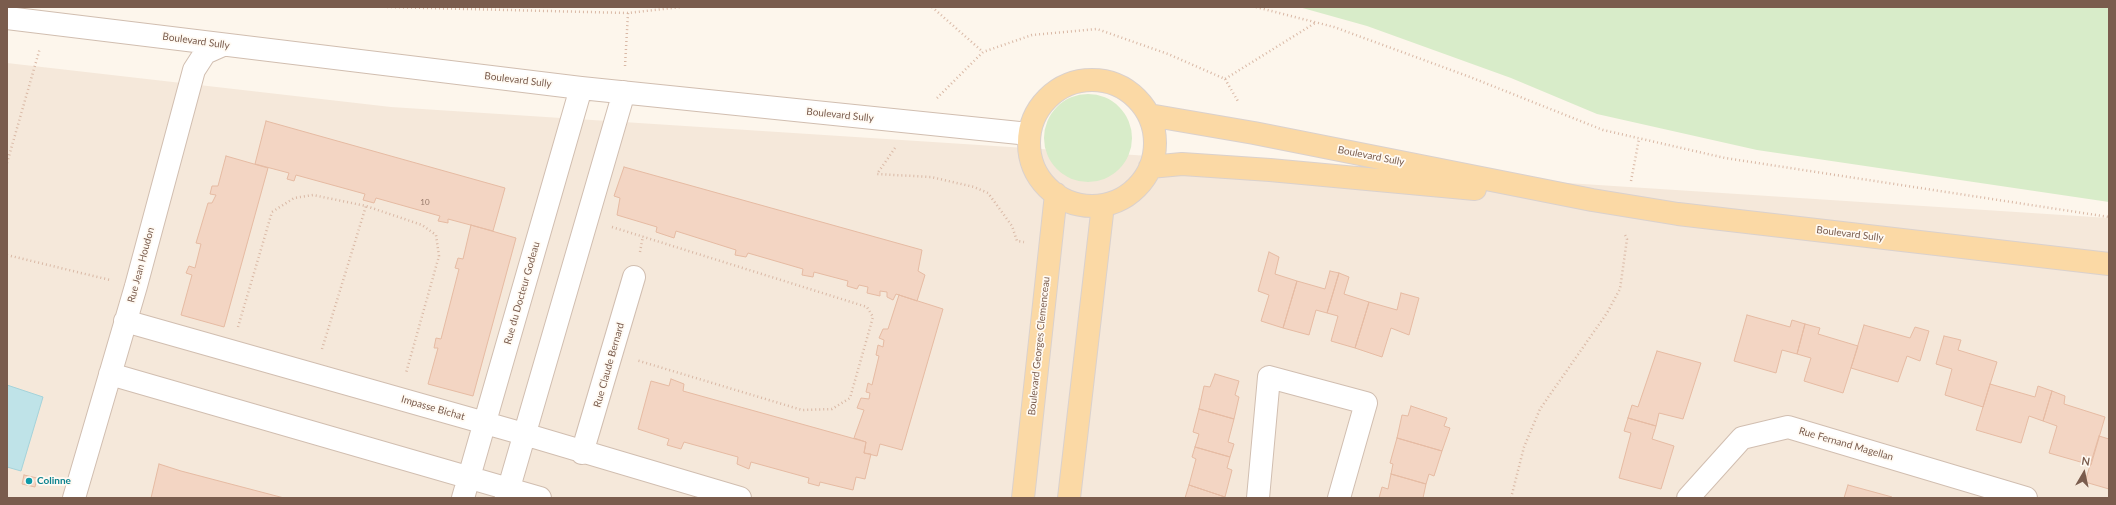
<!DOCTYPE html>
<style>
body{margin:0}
#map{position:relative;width:2116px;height:505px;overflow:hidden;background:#fdf6ec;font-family:Lato,sans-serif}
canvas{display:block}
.frame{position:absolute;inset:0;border:8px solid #7a5c4d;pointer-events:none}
.north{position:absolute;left:2064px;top:453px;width:40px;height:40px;-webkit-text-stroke:3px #fffaf3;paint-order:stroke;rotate:9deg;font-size:11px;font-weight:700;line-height:16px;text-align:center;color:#7a5c4d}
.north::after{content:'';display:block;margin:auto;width:14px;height:18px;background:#7a5c4d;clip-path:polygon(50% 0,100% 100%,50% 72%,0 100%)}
</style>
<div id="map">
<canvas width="2116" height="505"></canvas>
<div class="frame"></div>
<div class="north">N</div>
</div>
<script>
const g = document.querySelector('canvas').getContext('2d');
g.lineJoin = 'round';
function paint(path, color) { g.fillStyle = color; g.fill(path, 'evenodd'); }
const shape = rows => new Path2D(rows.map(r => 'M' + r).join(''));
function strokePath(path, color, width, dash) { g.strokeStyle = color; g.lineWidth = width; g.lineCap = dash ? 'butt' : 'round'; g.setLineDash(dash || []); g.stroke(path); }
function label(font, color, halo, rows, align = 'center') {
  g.font = font + ' Lato,sans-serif'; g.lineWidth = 3.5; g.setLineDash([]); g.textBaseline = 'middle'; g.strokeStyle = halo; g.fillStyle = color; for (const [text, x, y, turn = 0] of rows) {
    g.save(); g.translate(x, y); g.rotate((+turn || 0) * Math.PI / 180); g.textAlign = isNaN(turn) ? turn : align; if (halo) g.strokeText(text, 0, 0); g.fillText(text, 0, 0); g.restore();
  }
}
const residential = shape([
 [7,63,391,107,2109,218,2109,498,7,498]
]);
const green = shape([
 [1299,7,2109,7,2109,202,1757,150,1597,114,1511,78,1367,26],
 '1044 138a44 44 0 1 1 88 0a44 44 0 1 1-88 0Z'
]);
const water = shape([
 [7,385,43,397,21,471,7,467,7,385]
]);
const building = shape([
 [266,121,505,188,493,231,448,219,448,223,438,221,440,216,376,198,374,203,363,200,365,194,296,175,294,181,287,179,289,173,255,164,266,121],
 [226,156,268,168,224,327,181,315,192,275,186,273,189,266,195,268,201,244,196,243,208,203,212,203,216,195,210,194,212,186,218,186,226,156],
 [624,167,922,250,918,271,925,275,917,301,896,294,893,300,887,297,887,292,880,291,880,296,867,293,868,287,859,285,857,289,847,286,848,281,814,272,813,277,802,275,803,269,748,253,746,257,735,255,736,250,676,231,674,238,656,232,657,227,617,215,620,198,614,196,624,167],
 [471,225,516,238,473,396,428,384,438,348,434,348,436,338,441,339,459,269,455,268,458,258,463,259,471,225],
 [1269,252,1279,257,1275,274,1297,281,1283,328,1261,321,1269,295,1258,291,1269,252],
 [1330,271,1339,273,1327,313,1316,310,1309,335,1283,328,1297,281,1325,289,1330,271],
 [1339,273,1349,277,1344,294,1369,302,1355,348,1331,341,1338,316,1327,313,1339,273],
 [1401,293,1419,298,1409,335,1391,328,1382,357,1355,348,1369,302,1397,310,1401,293],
 [899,295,943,309,902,450,880,444,877,456,864,453,866,442,854,438,864,410,857,408,861,398,869,399,870,393,866,392,868,383,872,385,879,356,876,355,878,345,883,347,884,340,879,338,883,329,888,329,899,295],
 [1747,315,1790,327,1792,320,1805,324,1797,354,1782,350,1776,373,1734,361,1747,315],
 [1805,324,1820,328,1818,334,1858,346,1843,393,1804,381,1811,358,1797,354,1805,324],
 [1864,325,1910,338,1915,327,1929,331,1920,361,1907,356,1898,382,1851,368,1864,325],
 [1944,336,1961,340,1958,350,1997,362,1983,407,1945,395,1952,369,1936,364,1944,336],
 [1657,351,1701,363,1683,419,1659,413,1656,426,1628,418,1632,405,1638,407,1657,351],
 [1215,374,1239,381,1235,395,1239,397,1234,419,1199,409,1204,386,1210,387,1215,374],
 [671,379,684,384,683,391,866,442,864,453,871,454,865,479,856,477,853,490,820,482,819,486,808,483,809,478,751,462,749,469,737,464,738,457,684,442,681,449,667,445,669,439,638,429,651,381,669,386,671,379],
 [1990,384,2035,397,2038,386,2052,391,2043,421,2029,416,2021,443,1976,430,1990,384],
 [2052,391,2065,396,2064,404,2105,417,2091,465,2049,453,2057,426,2043,421,2052,391],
 [1411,406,1447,418,1444,426,1450,428,1442,451,1397,438,1402,415,1408,416,1411,406],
 [1199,409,1234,419,1228,442,1234,444,1230,457,1195,447,1199,434,1193,432,1199,409],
 [1628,418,1656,426,1652,439,1674,446,1661,489,1619,478,1631,433,1624,431,1628,418],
 [2099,436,2109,439,2109,489,2085,482,2099,436],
 [1397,438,1442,451,1434,476,1429,474,1426,484,1391,474,1393,464,1390,463,1397,438],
 [1195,447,1230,457,1227,468,1232,470,1225,497,1189,485,1196,459,1192,457,1195,447],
 [159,464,181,471,284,498,151,498,159,464],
 [1391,474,1426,484,1423,498,1424,498,1379,498,1382,487,1388,489,1391,474],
 [24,475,37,478,35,487,22,484,24,475],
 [1189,485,1225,497,1225,498,1185,498,1189,485],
 [1848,485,1892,497,1891,498,1844,498,1848,485]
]);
const path = shape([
 [387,7,628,13],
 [932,7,983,52],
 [1256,7,1334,27,1470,77,1603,130,1725,158,2109,217],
 [625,66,628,13,681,7],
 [1225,79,1239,103],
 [937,98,983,52,1032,35,1097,29,1168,54,1225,79,1315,23],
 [895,148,877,174,931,177,974,187,988,193,1012,226,1017,241,1024,242],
 [7,163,40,48],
 [1631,181,1639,139],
 [612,227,867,307,873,317,850,398,832,409,802,410,636,360],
 [640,252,643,236],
 [7,255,110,280],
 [238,327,272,212,294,198,313,195,366,206,422,225,436,235,439,256,406,373],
 [322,349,366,206],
 [1511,498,1524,447,1540,409,1607,313,1620,289,1627,239,1624,233]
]);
const minor = shape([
 [7,18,581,88,1029,134],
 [125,321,524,434,740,498],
 [110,374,540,498],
 [582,453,634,277],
 [74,498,136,286,194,70,205,53,223,45],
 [463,498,581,88],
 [506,498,624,92],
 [1258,498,1269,377,1366,403,1339,498],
 [1688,498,1742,438,1788,427,2026,498]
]);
const major = shape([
 '1029 143a63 63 0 1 1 126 0a63 63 0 1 1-126 0Z',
 [1149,115,1254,133,1592,200,1678,214,2109,264],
 [1150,167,1182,164,1270,170,1475,189],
 [1023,498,1056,194],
 [1069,498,1103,205]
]);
const markers = [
 [29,481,4,"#0f9aa8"]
];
const numberNames = [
 ["10",425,202]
];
const streetNames = [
 ["Boulevard Sully",196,41,8],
 ["Boulevard Sully",518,80,7],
 ["Boulevard Sully",840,115,6],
 ["Boulevard Sully",1371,156,11],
 ["Boulevard Sully",1850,234,7],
 ["Rue Jean Houdon",141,265,-75],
 ["Rue du Docteur Godeau",522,293,-74],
 ["Boulevard Georges Clemenceau",1039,346,-84],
 ["Rue Claude Bernard",609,365,-74],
 ["Impasse Bichat",433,408,16],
 ["Rue Fernand Magellan",1846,444,16]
];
const cultureNames = [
 ["Colinne",37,481]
];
paint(residential, '#f5e8da');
paint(green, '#d8ecc9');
paint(water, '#bfe3e8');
strokePath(water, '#a5d3da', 1);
paint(building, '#f3d5c3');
strokePath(building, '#e6bba3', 1);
strokePath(minor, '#d1beb0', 24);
strokePath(major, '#dad1cd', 24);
strokePath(path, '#d9b8a5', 2.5, [1, 3]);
strokePath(minor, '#fff', 22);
strokePath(major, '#fbd9a5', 22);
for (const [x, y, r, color] of markers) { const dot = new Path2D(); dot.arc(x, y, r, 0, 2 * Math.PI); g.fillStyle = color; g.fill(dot); strokePath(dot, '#fffaf3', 1.5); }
label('8px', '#987a6a', null, numberNames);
label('10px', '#7a5c4d', '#fffaf3', streetNames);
label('bold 10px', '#0d838f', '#fffaf3', cultureNames, 'left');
</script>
